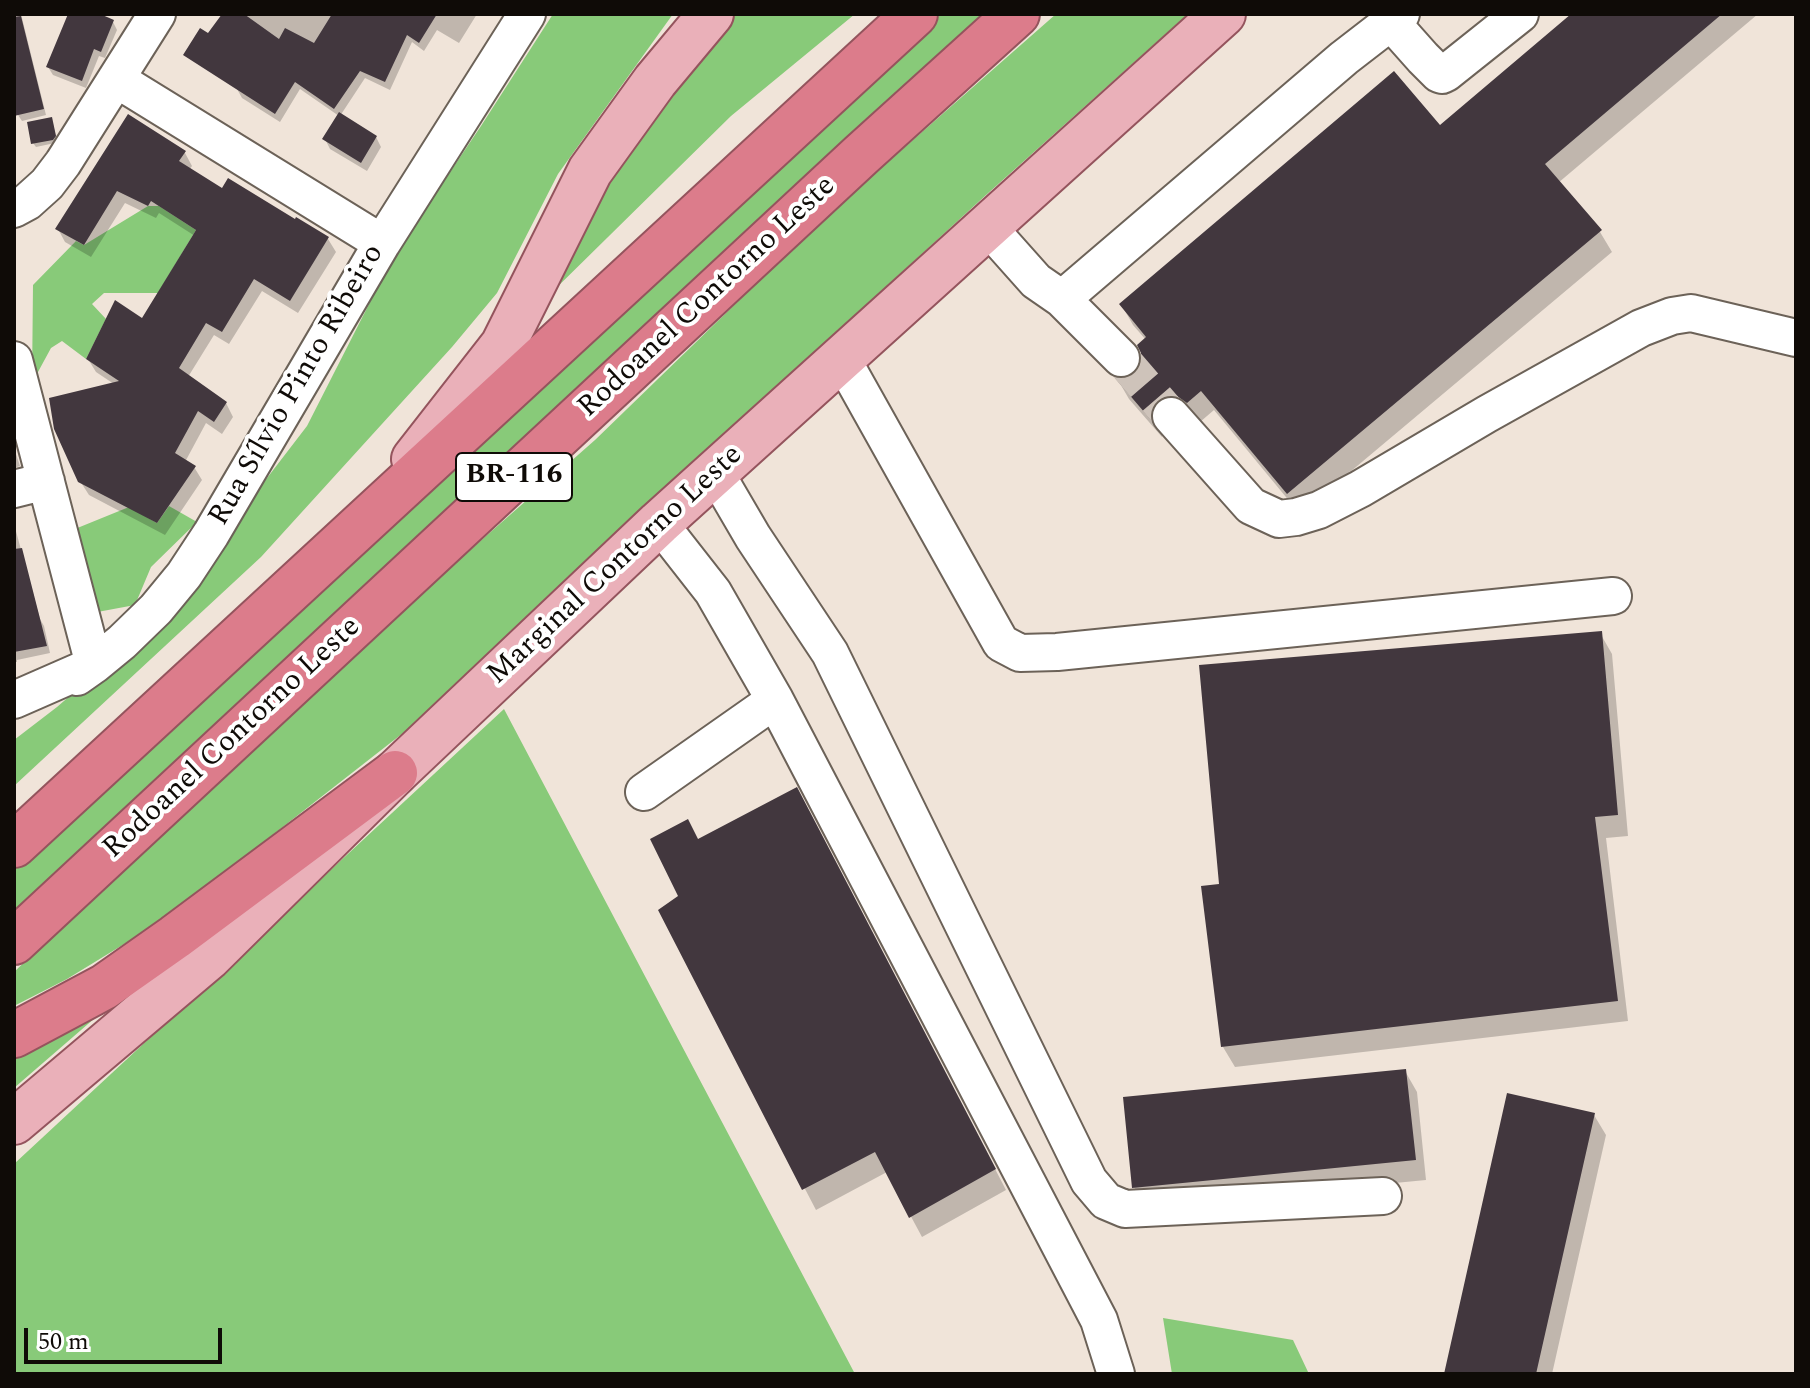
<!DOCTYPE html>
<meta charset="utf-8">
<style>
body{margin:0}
#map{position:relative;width:1810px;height:1388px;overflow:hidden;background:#f0e4d9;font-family:Spectral,serif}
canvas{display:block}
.frame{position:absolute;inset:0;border:16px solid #0f0b07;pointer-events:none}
.scale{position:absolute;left:24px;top:1328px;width:198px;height:36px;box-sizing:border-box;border:4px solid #0f0b07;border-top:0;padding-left:10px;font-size:24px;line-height:28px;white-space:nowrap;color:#0f0b07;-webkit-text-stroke:6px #fff;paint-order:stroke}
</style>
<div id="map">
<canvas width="1810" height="1388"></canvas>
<div class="frame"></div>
<div class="scale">50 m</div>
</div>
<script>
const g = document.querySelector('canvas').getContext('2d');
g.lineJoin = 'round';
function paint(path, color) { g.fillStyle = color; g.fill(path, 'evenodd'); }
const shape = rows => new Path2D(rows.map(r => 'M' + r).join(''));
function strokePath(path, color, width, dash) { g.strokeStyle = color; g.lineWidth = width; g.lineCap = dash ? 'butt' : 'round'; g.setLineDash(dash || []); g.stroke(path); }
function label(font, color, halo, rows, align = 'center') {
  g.font = font + ' Spectral,serif'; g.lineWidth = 8; g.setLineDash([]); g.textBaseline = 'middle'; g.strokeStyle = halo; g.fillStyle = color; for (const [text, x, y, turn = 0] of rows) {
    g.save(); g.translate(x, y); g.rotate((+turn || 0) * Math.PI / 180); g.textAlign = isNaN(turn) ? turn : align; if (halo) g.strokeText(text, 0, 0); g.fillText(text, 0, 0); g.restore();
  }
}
const forest = shape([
 [553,14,673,14,558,174,497,293,452,347,261,557,14,786,14,740,57,707,158,620,307,426,393,257,481,126],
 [734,14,855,14,731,116,546,298,659,88],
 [941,14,993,14,14,912,14,867],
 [1056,14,1188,14,986,195,675,480,435,708,165,919,67,979,14,1006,14,972,342,663,595,440,821,221],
 [148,206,159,206,196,230,158,293,104,293,92,304,106,319,86,359,62,341,51,348,32,383,33,285,76,241,84,245],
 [169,506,197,522,151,567,135,605,92,613,70,531,129,507,157,523],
 [504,709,855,1374,14,1374,14,1164],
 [125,992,14,1088,14,1053],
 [1163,1318,1293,1340,1309,1374,1172,1374]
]);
const shadow = shape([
 [14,14,21,14,46,115,22,121,18,115,14,98],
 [70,14,95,14,113,22,117,30,105,58,99,56,86,88,53,75,48,67],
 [224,14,477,14,459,43,437,30,424,51,412,42,390,90,365,78,340,116,376,137,381,147,367,171,330,149,325,139,339,116,300,89,280,122,242,98,237,89],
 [1574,14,1758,14,1558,183,1600,232,1612,252,1300,514,1214,410,1200,422,1162,430,1162,437,1129,399,1118,380,1126,380,1138,374,1143,363,1146,340,1133,325,1121,304,1440,128],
 [129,117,185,153,192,166,189,170,222,191,328,239,336,252,298,313,262,291,229,344,214,335,188,377,226,403,233,417,222,434,206,423,185,462,194,467,202,480,165,535,89,495,80,481,114,384,96,372,88,359,143,320,195,236,159,213,156,218,125,203,91,257,65,242,58,229],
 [53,124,57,141,55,143,36,147,33,143],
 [14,448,20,466,14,468],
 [14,524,40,619,44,626,50,653,17,660,17,662,14,662],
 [1600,633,1612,654,1628,836,1606,838,1628,1021,1235,1067,1223,1047,1204,888,1221,886],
 [808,810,1006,1190,922,1237,887,1172,816,1210,660,911,680,897,698,842],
 [1405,1071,1417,1092,1426,1180,1146,1207,1134,1187],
 [1594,1115,1606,1135,1552,1374,1446,1374]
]);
const building = shape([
 [68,14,100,14,114,20,101,52,94,49,82,81,46,67],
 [222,14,244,14,279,39,285,28,314,43,332,14,437,14,419,43,407,35,385,82,360,71,334,109,295,82,275,114,183,55,200,28,208,33],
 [1571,14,1722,14,1545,164,1602,230,1287,494,1201,391,1187,403,1177,396,1166,396,1158,400,1151,409,1151,420,1115,378,1126,378,1136,372,1141,363,1141,353,1137,345,1146,337,1119,304,1394,71,1440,125],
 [21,16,44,109,14,116,14,17],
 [339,112,377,136,361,163,322,139],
 [128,114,186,151,179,161,222,188,228,178,295,219,296,217,329,237,290,301,254,279,222,332,206,323,179,368,227,402,214,422,198,411,175,453,196,466,157,523,78,482,54,429,49,398,119,381,86,359,115,300,142,318,196,230,151,201,148,206,117,191,84,245,55,229],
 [52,117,56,136,53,140,31,144,27,122],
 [22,548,47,646,14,652,14,549],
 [1602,631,1618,815,1595,817,1618,1001,1221,1047,1201,886,1219,884,1199,665],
 [797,787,996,1169,909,1218,875,1152,802,1190,658,910,678,896,650,839,688,819,698,839],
 [1406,1069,1416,1160,1132,1188,1123,1097],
 [1507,1093,1595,1113,1536,1374,1444,1374]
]);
const minorTunnel = shape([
 [1121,358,1171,416]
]);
const minor = shape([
 [1391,22,1423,58,1439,74,1442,75,1446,73,1520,14],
 [116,79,382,243],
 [14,209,27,202,47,184,63,163,157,14],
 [987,226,1036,281,1062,299,1121,358],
 [1062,299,1344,58,1401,14],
 [842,359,1001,643,1020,653,1057,652,1613,596],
 [14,360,94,665,77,677],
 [1171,416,1251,506,1279,519,1296,517,1319,510,1360,489,1487,414,1641,328,1672,316,1691,313,1796,338],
 [715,472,753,537,830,653,1089,1181,1106,1201,1125,1209,1383,1196],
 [14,489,46,481],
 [659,523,713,592,775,700,1099,1320,1116,1374],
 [14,700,94,665,122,642,156,609,184,575,211,534,382,243,527,14],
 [644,792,775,700]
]);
const major = shape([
 [414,459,503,345,590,171,655,81,711,14],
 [14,1122,208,958,395,773,659,523,1223,14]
]);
const highway = shape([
 [14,845,915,14],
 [14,942,861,155,1017,14],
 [14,1035,104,987,175,937,395,773]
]);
const shields = [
 [514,477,116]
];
const shieldNames = [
 ["BR-116",514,477]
];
const streetNames = [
 ["Rodoanel Contorno Leste",708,298,-43],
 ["Rua Sílvio Pinto Ribeiro",298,386,-60],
 ["Marginal Contorno Leste",616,566,-43],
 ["Rodoanel Contorno Leste",233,739,-43]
];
paint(forest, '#88ca79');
paint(shadow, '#0003');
paint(building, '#42373e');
strokePath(minorTunnel, '#cec3ba', 36, [36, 18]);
strokePath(minor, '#6c6258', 40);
strokePath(major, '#94545d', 48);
strokePath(highway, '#94545d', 48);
strokePath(minor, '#fff', 36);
strokePath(major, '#eab0b9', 44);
strokePath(highway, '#dc7c8b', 44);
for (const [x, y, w] of shields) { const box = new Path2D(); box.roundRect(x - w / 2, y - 24, w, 48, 6); g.fillStyle = '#fff'; g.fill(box); strokePath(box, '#0f0b07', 2); }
label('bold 28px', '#0f0b07', null, shieldNames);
label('30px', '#0f0b07', '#fff', streetNames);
</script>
